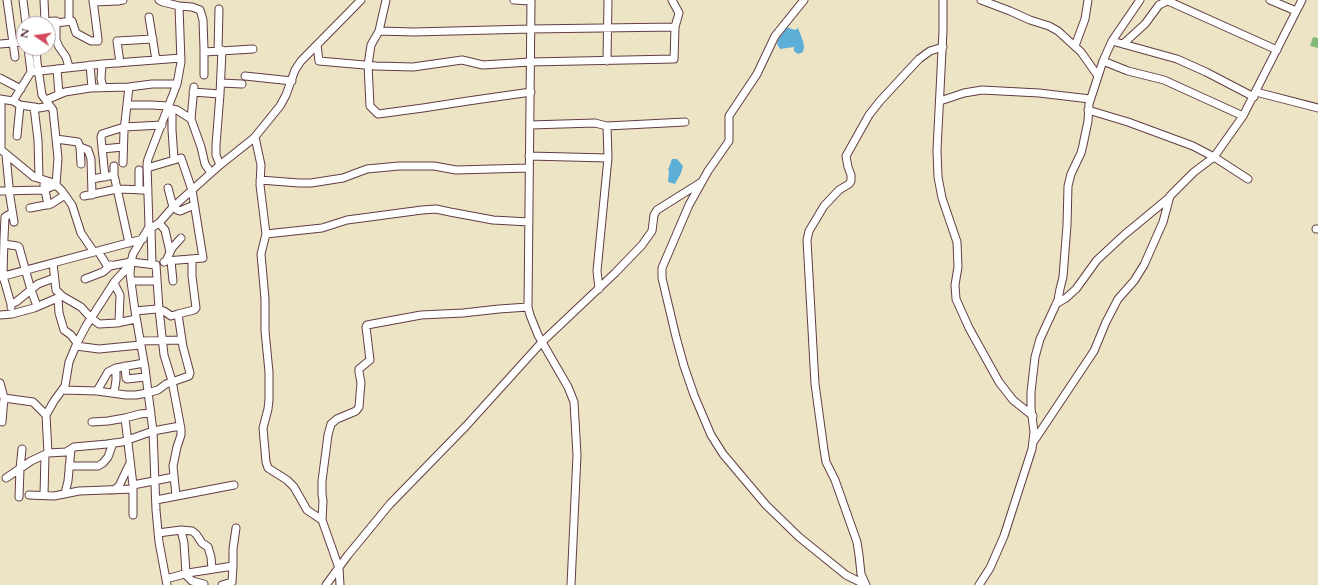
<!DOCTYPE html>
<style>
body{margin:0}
#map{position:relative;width:1318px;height:585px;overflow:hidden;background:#ede4c6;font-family:Cardo,serif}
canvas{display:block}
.north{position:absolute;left:16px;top:16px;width:40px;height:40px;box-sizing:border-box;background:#fff;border:1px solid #b7a5aa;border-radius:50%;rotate:283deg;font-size:11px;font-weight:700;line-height:16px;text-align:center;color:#4a1f2b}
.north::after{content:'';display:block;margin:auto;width:14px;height:18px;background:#d1495b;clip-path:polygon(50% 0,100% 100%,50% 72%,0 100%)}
</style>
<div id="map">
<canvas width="1318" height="585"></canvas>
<div class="north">N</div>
</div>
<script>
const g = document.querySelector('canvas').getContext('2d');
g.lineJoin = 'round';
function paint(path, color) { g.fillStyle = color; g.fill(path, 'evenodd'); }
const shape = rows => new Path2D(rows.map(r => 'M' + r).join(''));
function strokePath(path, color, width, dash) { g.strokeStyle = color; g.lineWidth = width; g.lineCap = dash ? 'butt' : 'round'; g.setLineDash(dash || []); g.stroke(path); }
const forest = shape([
 [1313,37,1318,38,1318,48,1310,46]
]);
const water = shape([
 [786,27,795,30,798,28,803,41,804,47,803,52,798,54,794,51,794,47,780,49,777,44,778,40],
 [672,159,677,159,683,166,681,173,675,184,668,182,669,171,668,170]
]);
const minor = shape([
 [7,0,15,57],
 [23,0,26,24],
 [44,0,45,21],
 [69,0,69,21],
 [159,0,163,2,179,6,181,62,177,84,148,159,147,164,149,227,133,254,131,262,130,274,135,311,145,368,153,431,156,510,159,542,167,585],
 [386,0,379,31,371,45,368,65,370,106,378,114,423,108,468,101,531,92],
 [514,0,531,1],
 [531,0,528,307,530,315,538,335,568,387,574,402,577,455,571,585],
 [804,0,775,36,757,74,729,116,729,141,708,171,689,205,662,268,662,278,676,337,684,366,694,395,711,435,723,454,766,505,799,537,846,575,866,585],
 [943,0,943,31,937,150,938,177,942,198,957,242,958,267,955,285,956,299,969,328,999,382,1013,400,1033,416],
 [981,0,1010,11,1030,20,1049,26,1058,31,1081,52,1098,76],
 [1270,0,1296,11],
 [93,2,118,1,123,0],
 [179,6,192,7,200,10,201,13,203,20,204,49,204,75],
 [149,17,156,60],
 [26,23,56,21,56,40,59,47,66,57,69,67],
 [56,23,72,21,76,33,91,41,98,41,98,39,93,0],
 [379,31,414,32,530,29,675,27,679,13,672,0],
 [1112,41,1177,59,1206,72,1254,97],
 [0,44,24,42],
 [1123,44,1145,24,1159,5,1165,2,1168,1,1277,50],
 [317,45,319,61,376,66,413,67,462,60,483,65,530,62,674,59,675,27],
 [1075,46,1085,19,1088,0],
 [218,51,219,9],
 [204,52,253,49],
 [607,61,608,0],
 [1103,61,1128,71,1164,80,1243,116],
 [120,63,117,41,153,39],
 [102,64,101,79,103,87],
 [90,65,92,88],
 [57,69,59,94],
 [31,72,103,64,181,58],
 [245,76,292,81],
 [0,78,21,89],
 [221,83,242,84],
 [193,92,220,94,216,145,216,155,220,165],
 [1256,92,1318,108],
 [220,94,222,50],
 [0,99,13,101,20,105,34,107,39,108,50,106],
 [1,99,1,150],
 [46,100,65,92,90,88,129,87,152,84,177,84],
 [13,101,31,72,28,48],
 [940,101,964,93,982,90,1039,93,1090,99],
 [127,105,151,105,169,106],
 [34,107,38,140,39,178],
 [168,108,177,110,191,119,201,147,205,164,211,173],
 [172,109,172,130,174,159],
 [1088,110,1128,122,1193,146,1214,157,1248,179],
 [191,119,194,87],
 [530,125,595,123,607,126,608,158,597,271,599,289],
 [607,126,685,122],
 [17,136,20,105],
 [255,137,261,165,260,185,266,234,261,254,265,299,265,331,269,372,269,400,268,409,263,428,266,462,268,468,287,480,294,487,307,510,322,520,339,568,340,585],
 [56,139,78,142,80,147,88,150,91,159,92,195],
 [80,147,81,164],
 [0,149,34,177,54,183,62,191,72,205,81,233,94,252],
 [102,149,123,147],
 [6,155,10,197,14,222],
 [529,156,608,158],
 [123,163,124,131,129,87],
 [114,166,114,175],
 [147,168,181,158,192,190,203,258,166,261],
 [105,177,101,137,102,134,124,127,162,125],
 [92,179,114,175,129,243],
 [260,180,299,183,311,183,343,178,367,169,399,166,434,166,456,170,529,168],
 [44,185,48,205],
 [168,188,173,207],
 [139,190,139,170],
 [0,191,43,190,56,185,58,158,53,110,42,95,37,62,36,48],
 [84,196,117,189,148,190],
 [175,205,177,210,180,211,194,205],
 [30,208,51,204,65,195],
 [159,223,165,230,170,252],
 [151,229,152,264],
 [1316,229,1318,229],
 [148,230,159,223,173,207,220,165,254,138,280,106,286,95,295,70,301,61,361,0],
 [266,234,322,228,347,220,422,210,436,209,450,212,493,220,529,222],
 [4,244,17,246,19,247,31,290,37,306],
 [98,251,106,264,110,266,131,262,156,265,159,309,164,355,172,381,181,429,181,435,177,447,173,466,176,496],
 [171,261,173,281],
 [164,262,166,261,172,248,181,238],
 [53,263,56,290,62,296,81,307,91,318,99,324,117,323,136,319],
 [0,277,143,239],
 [85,279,103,272,111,265],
 [131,281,156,281],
 [114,283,120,295,119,322],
 [58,298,59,313,64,330,71,335,77,343],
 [11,304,3,276,4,238,5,217,12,213],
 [1056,304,1066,298,1076,289,1097,260,1124,235,1170,197],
 [11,307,11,304,16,302,38,284,54,278],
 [178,314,194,310,196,308,192,276,192,259],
 [0,315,12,314,34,308,62,296],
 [140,341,181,340],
 [76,346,99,349,140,345],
 [125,366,126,378,127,379,145,377],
 [0,383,4,398,2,422],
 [63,390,97,391,126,395,136,395,147,393,158,390,166,384,189,376,190,373,183,347,178,314,171,316,164,311,157,309,135,311],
 [97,391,108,372,116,368,144,363],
 [114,393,116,380,116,368],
 [4,398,33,402,46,415],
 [125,418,140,414,151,413],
 [92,422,108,421,125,418,133,485,133,515],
 [1034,441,1094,351,1106,322,1118,299,1134,281,1144,265,1163,222,1170,196,1194,172,1214,157,1243,116,1302,0],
 [48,453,46,415,54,401,65,386,69,362,77,343,86,326,115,281,130,265],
 [69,466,98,466,103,463,108,457,113,443],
 [6,478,31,461,48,453,66,452,74,447,107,444,122,442,153,431,180,426],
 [133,485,174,477],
 [114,490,119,486,129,465],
 [65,493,68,481,71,449],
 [29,495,54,496,79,491,133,489],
 [44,495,45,455],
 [19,497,20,469,22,449],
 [156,500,234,485],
 [322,520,323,501,322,494,322,481,328,435,331,424,337,419,356,411,359,407,361,383,359,372,359,369,370,360,366,327,367,325,421,315,463,313,499,309,528,307],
 [181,530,192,531,196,534,202,543,208,547,211,557,212,569],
 [158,533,181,530,184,543,186,573,187,576,192,581,204,584],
 [233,566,233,549,236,528],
 [166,579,188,573,233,566,232,582,222,585],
 [326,585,348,555,390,504,466,426,542,342,615,273,642,245,652,231,654,215,657,210,700,183],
 [866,585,861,574,859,555,857,542,835,480,826,462,824,450,815,384,807,240,809,231,824,206,839,190,849,184,851,181,851,175,848,167,846,156,869,115,880,101,919,59,930,51,943,47],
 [979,585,990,568,1004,536,1032,449,1034,432,1031,408,1031,392,1035,357,1040,339,1058,300,1060,289,1063,277,1067,225,1068,186,1071,174,1081,153,1083,145,1088,121,1089,104,1103,61,1112,41,1140,0]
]);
paint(forest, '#81ba78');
paint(water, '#5dafd8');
strokePath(minor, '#623d42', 9);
strokePath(minor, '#fff', 7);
</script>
